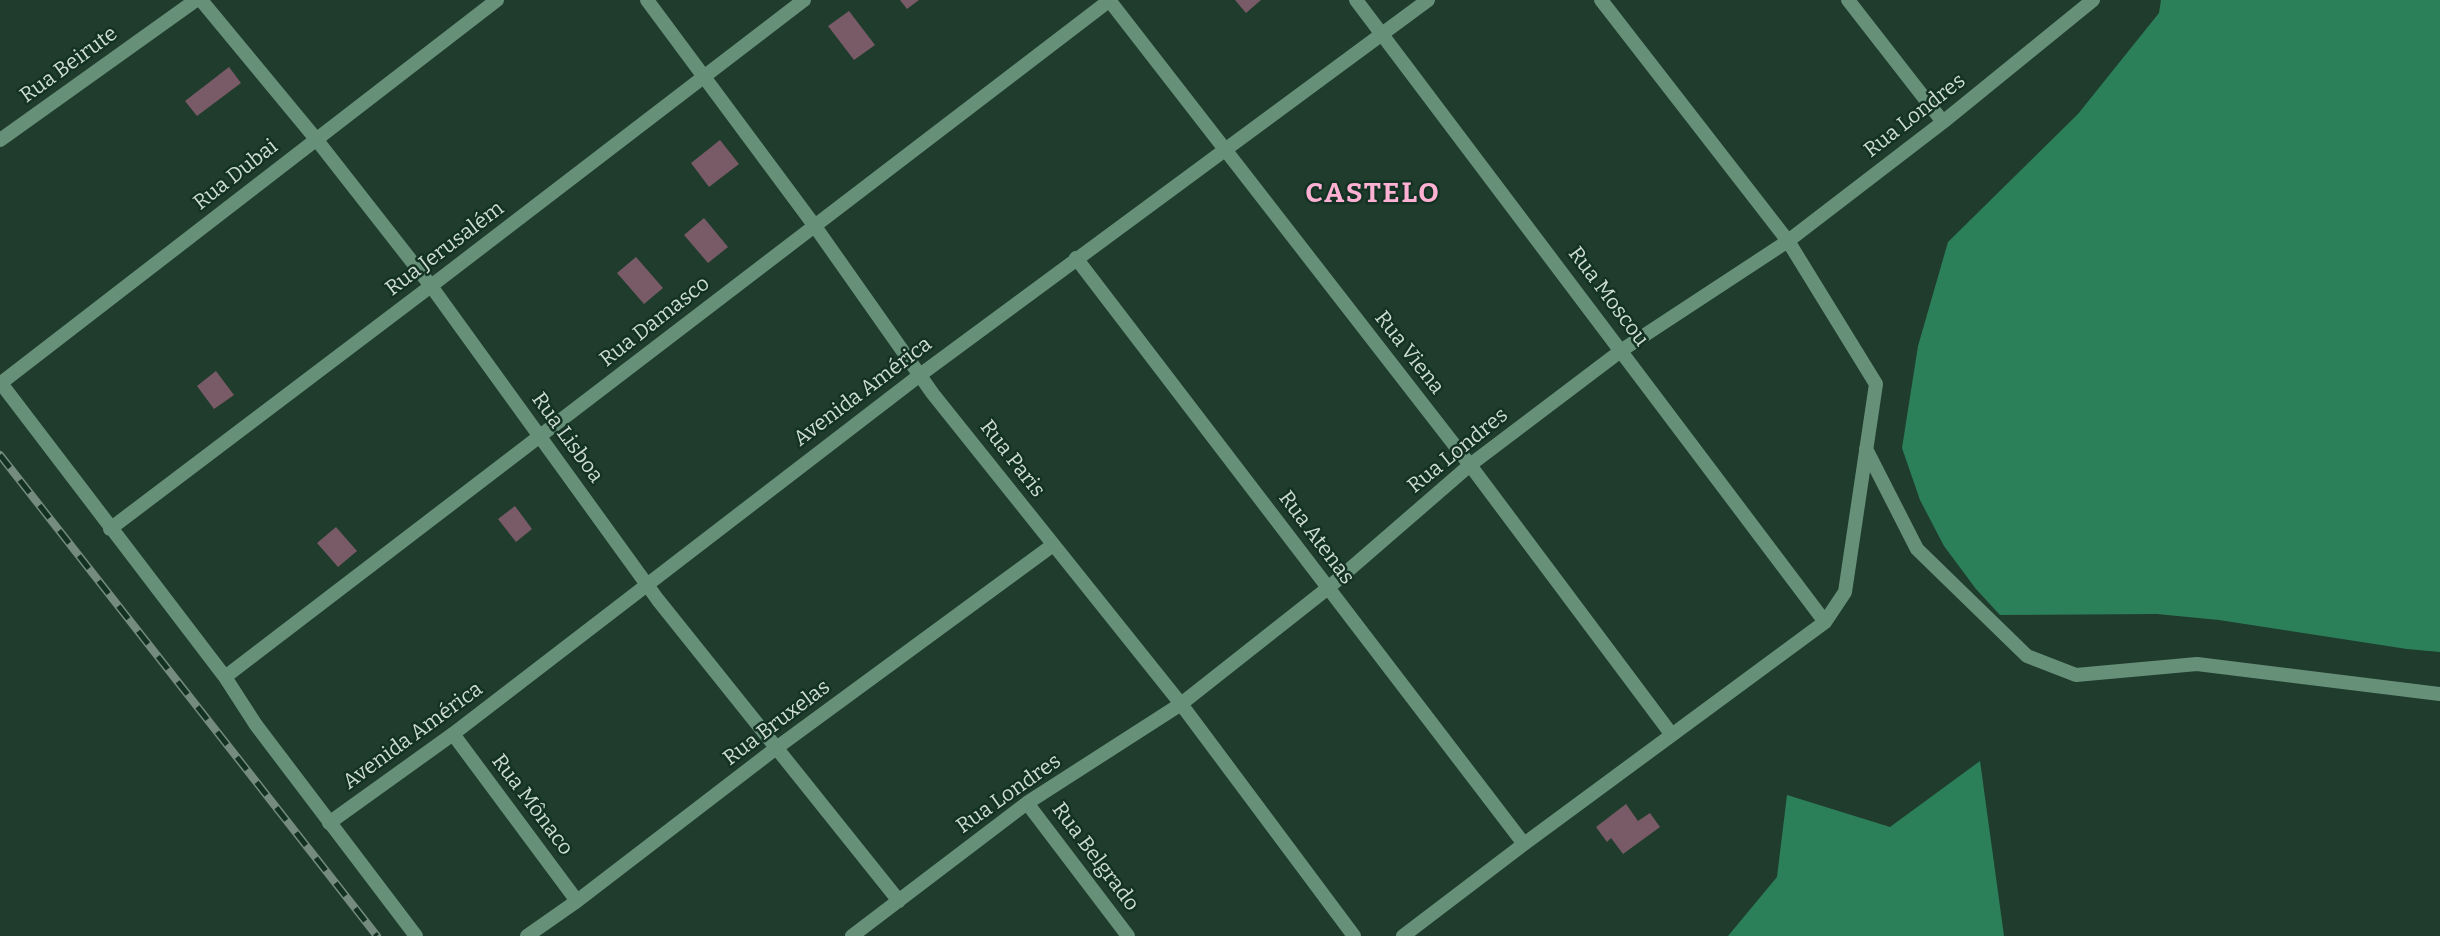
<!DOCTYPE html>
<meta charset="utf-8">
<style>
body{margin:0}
canvas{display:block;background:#1f3c2d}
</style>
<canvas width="2440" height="936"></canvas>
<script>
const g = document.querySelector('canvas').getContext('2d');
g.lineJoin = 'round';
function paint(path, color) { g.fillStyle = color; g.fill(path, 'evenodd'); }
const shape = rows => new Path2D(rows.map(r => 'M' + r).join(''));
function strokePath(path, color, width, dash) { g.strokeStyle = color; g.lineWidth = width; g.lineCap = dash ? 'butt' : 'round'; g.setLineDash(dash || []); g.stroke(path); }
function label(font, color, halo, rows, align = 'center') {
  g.font = font + ' Bitter,serif'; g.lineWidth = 5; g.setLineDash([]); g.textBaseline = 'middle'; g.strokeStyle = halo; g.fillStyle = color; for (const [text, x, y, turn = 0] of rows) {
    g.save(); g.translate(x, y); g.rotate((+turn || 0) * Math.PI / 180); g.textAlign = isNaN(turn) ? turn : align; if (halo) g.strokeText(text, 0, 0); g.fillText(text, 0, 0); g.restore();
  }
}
const forest = shape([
 [2161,0,2440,0,2440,652,2407,649,2219,620,2157,614,2000,615,1976,589,1944,546,1920,500,1902,448,1918,346,1948,242,2078,114,2159,13],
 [1980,761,2004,936,1728,936,1777,877,1787,795,1890,827]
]);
const building = shape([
 [900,0,919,0,907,9],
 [1235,0,1261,0,1246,13],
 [849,11,875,45,854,60,828,26],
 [229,67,241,83,197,116,185,101],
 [720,140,739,164,709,187,691,163],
 [704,218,728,247,708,263,684,235],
 [636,257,663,288,644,304,617,273],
 [216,371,234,395,214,409,197,386],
 [515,506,532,529,516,542,498,519],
 [336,527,357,551,338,567,317,543],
 [1626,804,1638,821,1650,813,1660,827,1623,854,1611,838,1607,842,1596,827]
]);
const minor = shape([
 [201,0,316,139,431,286,658,600,899,901],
 [647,0,814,225,933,394,1181,704,1354,936],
 [1109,0,1470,465,1672,735],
 [1356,0,1825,622],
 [1848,0,1943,122],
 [0,140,196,0],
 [1076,258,1524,844],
 [0,382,225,677,256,725,416,936],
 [1,383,497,0],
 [1866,449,1917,549,2027,656,2076,675,2197,664,2440,694],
 [110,529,431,286,804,0],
 [225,677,1110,0],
 [453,734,577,901],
 [1027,803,1128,936],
 [527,936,577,901,775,749,1053,545],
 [852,936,1027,803,1181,704,1328,588,1470,465,1622,350,1788,241,1943,122,2093,0],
 [1403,936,1524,844,1825,622,1845,592,1876,384,1788,241,1601,0]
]);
const tertiary = shape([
 [329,823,453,734,920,375,1428,0]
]);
const rail = shape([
 [0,455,377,936]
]);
const streetNames = [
 ["Rua Beirute",69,65,-36],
 ["Rua Londres",1915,116,-38],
 ["Rua Dubai",236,175,-38],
 ["Rua Jerusalém",445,249,-37],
 ["Rua Moscou",1608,297,53],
 ["Rua Damasco",655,322,-38],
 ["Rua Viena",1409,353,52],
 ["Avenida América",863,392,-37],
 ["Rua Lisboa",567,438,54],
 ["Rua Londres",1458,451,-39],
 ["Rua Paris",1012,459,52],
 ["Rua Atenas",1316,538,53],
 ["Rua Bruxelas",777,723,-37],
 ["Avenida América",413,736,-36],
 ["Rua Londres",1009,794,-35],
 ["Rua Mônaco",532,805,53],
 ["Rua Belgrado",1095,857,53]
];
const districtNames = [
 ["CASTELO",1373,194]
];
paint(forest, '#2c8059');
paint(building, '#795a67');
strokePath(minor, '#679079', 14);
strokePath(tertiary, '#679079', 14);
strokePath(rail, '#758b7f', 8);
strokePath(rail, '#143223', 5, [16]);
label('21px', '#cdddd3', '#143223', streetNames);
g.letterSpacing = '2px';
label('bold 28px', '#ffb1d4', '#143223', districtNames);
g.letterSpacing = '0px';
</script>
